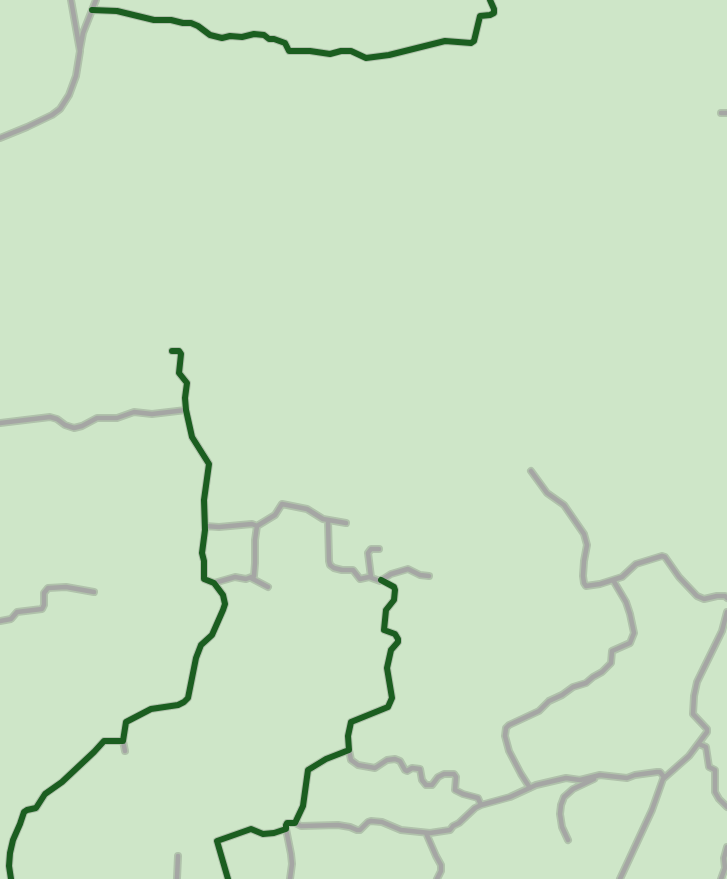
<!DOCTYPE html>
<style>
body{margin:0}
canvas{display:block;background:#cee6c8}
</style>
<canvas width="727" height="879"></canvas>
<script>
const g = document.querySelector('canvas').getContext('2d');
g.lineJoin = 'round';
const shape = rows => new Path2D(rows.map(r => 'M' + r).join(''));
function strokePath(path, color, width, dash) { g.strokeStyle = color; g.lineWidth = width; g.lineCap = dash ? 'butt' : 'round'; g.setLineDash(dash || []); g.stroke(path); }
const minor = shape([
 [92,10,117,11,154,20,171,20,183,23,191,23,198,26,210,35,222,38,230,36,242,37,254,34,264,35,269,39,274,39,285,43,289,51,310,51,330,54,341,51,351,51,366,58,389,55,445,41,471,43,474,41,480,16,490,15,494,13,494,9,490,0],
 [80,49,83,33,96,0],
 [721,113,727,113],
 [0,138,27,127,52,115,60,109,69,95,76,76,80,51,71,0],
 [0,423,50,417,57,419,65,425,74,428,82,426,97,418,117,418,134,412,152,414,186,410],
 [531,471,547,493,564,505,584,534,587,545,584,561,583,576,584,583,586,586,600,584,622,577,636,564,662,556,665,557,679,577,697,596,704,599,717,596,725,596,727,598],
 [328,520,329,561,330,565,334,568,342,570,353,570,360,579,369,577,380,581,391,574,408,569,420,575,429,576],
 [205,526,219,527,252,524,257,526],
 [371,577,368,553,371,549,379,549],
 [251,578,268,587],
 [214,583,235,577,246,579,254,576,255,563,255,540,257,526,275,515,282,504,307,509,323,519,346,523],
 [0,621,11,619,17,612,42,609,44,605,44,593,48,588,66,587,94,592],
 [123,741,125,751],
 [699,744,706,747,709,767,715,770,715,792,719,799,727,807],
 [349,750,351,760,358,765,375,768,387,760,395,759,400,761,405,770,407,771,412,768,420,769,422,780,426,785,432,785,438,777,444,774,454,774,456,777,455,790,463,794,478,798,481,805,510,797,536,785,566,778,580,780,600,775,627,778,635,775,657,772,660,772,664,777],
 [530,788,521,774,509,751,505,736,506,728,509,725,539,711,549,701,562,695,573,687,586,683,593,677,602,672,611,663,612,651,630,643,634,633,630,614,626,602,613,580],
 [295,823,301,826,338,825,350,827,357,830,360,830,368,822,371,821,382,822,401,830,430,833,450,830,453,826,459,823,475,808,481,805],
 [286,829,291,854,292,864,290,879],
 [426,833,436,856,441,865,441,871,437,879],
 [568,840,562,827,560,814,561,805,564,797,573,789,594,779],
 [11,879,9,866,10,853,13,840,20,824,24,812,27,810,36,808,45,794,62,782,94,752,104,741,123,741,126,722,151,709,178,705,184,702,188,698,196,658,201,645,212,635,223,610,225,604,223,595,214,583,204,579,204,561,202,553,205,530,204,500,209,464,192,437,186,410,185,398,187,383,179,373,181,354,179,351,172,351],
 [177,879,178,856],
 [228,879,217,841,251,829,263,834,274,833,286,829,286,825,287,823,295,823,303,806,308,770,326,759,349,750,348,736,351,722,388,707,392,698,387,668,391,650,398,642,398,639,395,634,384,630,386,610,394,600,395,590,394,587,381,580],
 [620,879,652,810,663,779,689,756,707,732,707,729,693,714,694,696,697,682,722,631,727,612],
 [721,879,725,868,724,858,727,847]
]);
const cycleway = shape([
 [92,10,117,11,154,20,171,20,183,23,191,23,198,26,210,35,222,38,230,36,242,37,254,34,264,35,269,39,274,39,285,43,289,51,310,51,330,54,341,51,351,51,366,58,389,55,445,41,471,43,474,41,480,16,490,15,494,13,494,9,490,0],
 [11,879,9,866,10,853,13,840,20,824,24,812,27,810,36,808,45,794,62,782,94,752,104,741,123,741,126,722,151,709,178,705,184,702,188,698,196,658,201,645,212,635,223,610,225,604,223,595,214,583,204,579,204,561,202,553,205,530,204,500,209,464,192,437,186,410,185,398,187,383,179,373,181,354,179,351,172,351],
 [228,879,217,841,251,829,263,834,274,833,286,829,286,825,287,823,295,823,303,806,308,770,326,759,349,750,348,736,351,722,388,707,392,698,387,668,391,650,398,642,398,639,395,634,384,630,386,610,394,600,395,590,394,587,381,580]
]);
strokePath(minor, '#b0c2ab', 8);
strokePath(minor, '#a5a6a4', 4.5);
strokePath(cycleway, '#1b5e20', 6);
</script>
